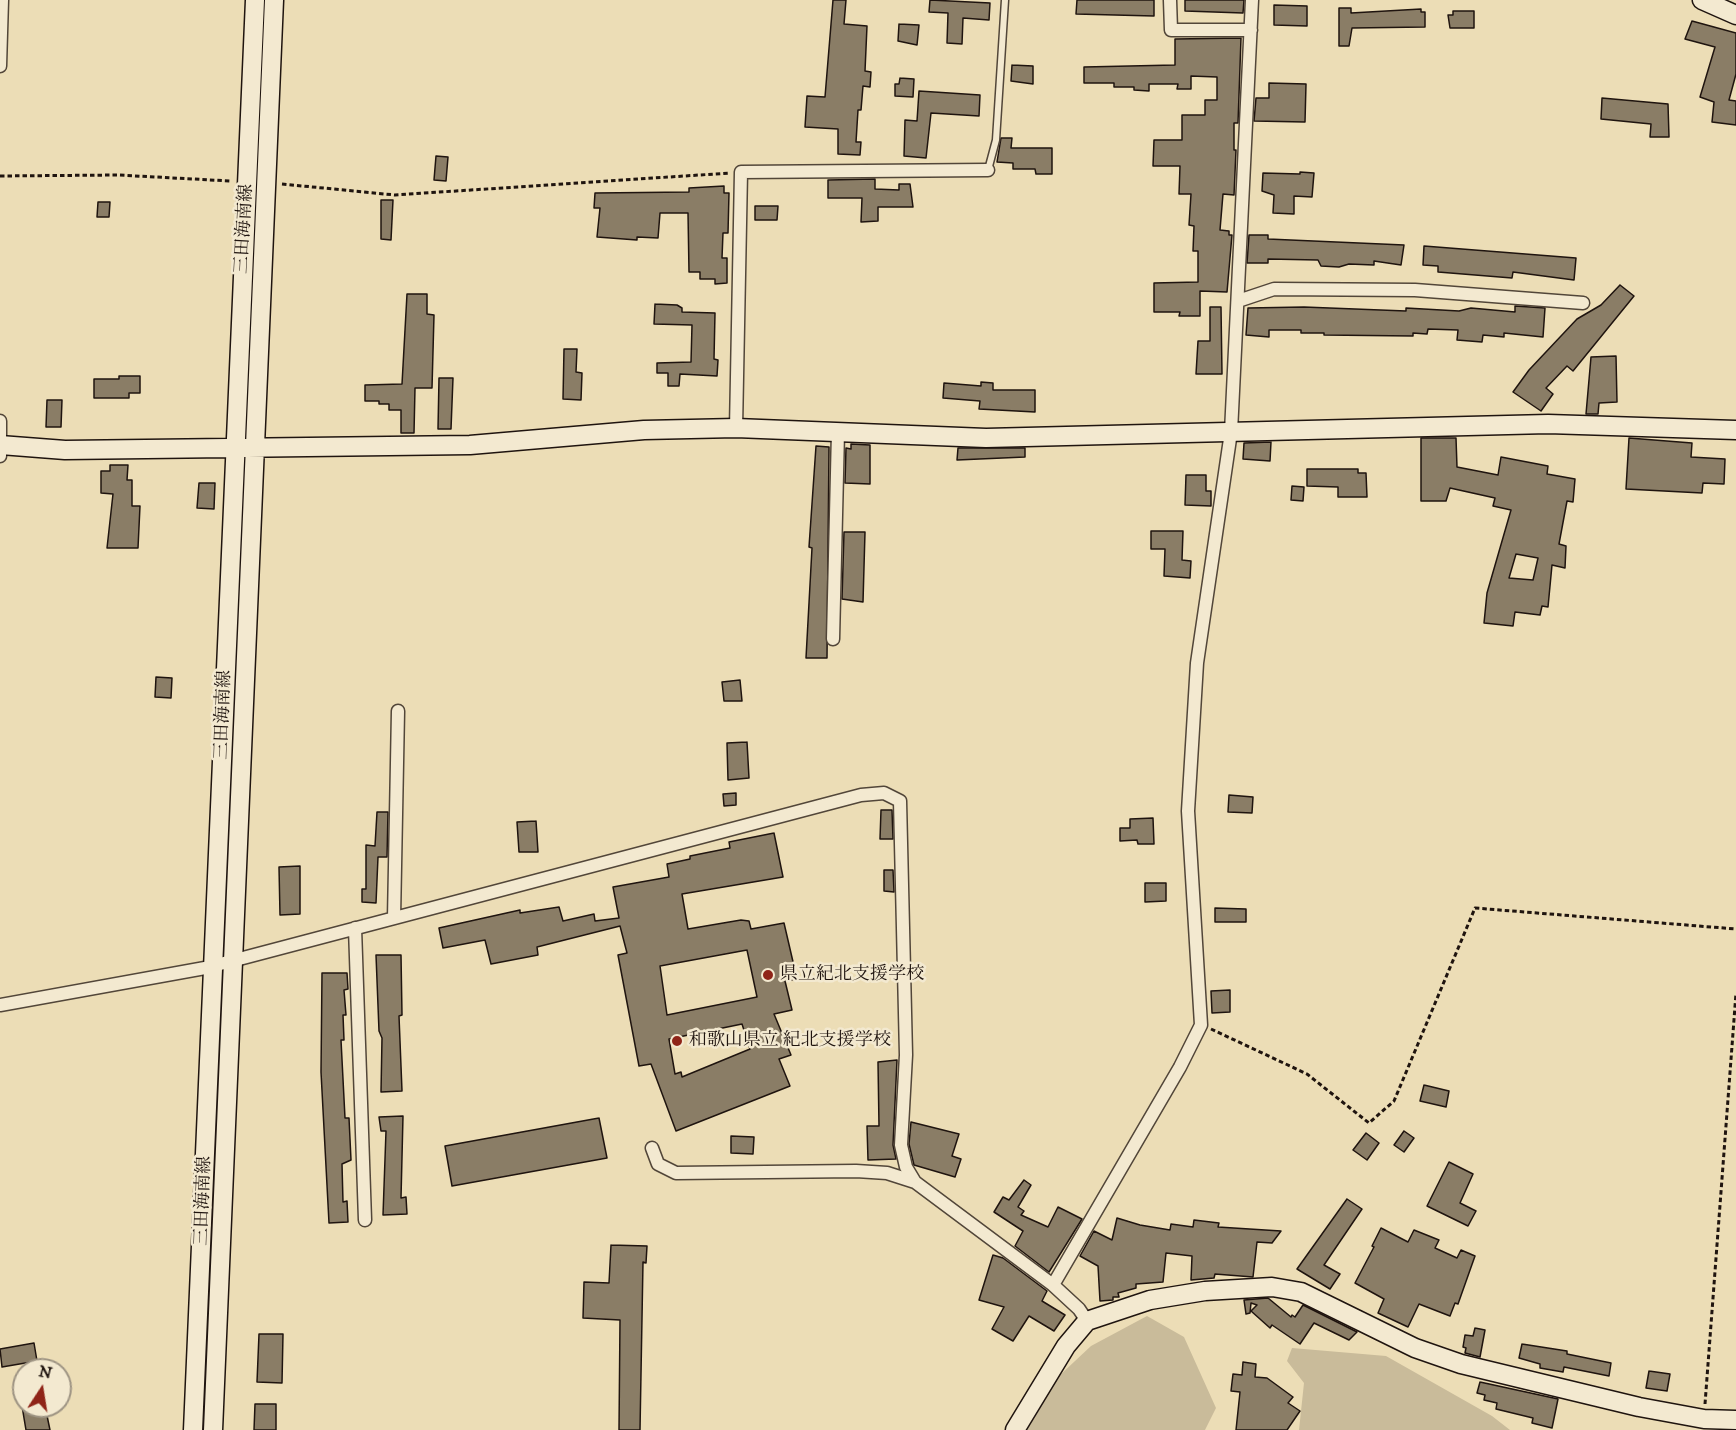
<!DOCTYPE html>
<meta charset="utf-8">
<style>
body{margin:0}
#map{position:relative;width:1736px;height:1430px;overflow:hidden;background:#ecddb6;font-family:"IM FELL DW Pica",serif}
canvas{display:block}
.north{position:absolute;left:12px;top:1358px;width:60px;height:60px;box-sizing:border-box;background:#f3e9d0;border:2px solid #9e9483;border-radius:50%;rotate:12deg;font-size:16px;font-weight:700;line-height:24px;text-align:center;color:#1f140f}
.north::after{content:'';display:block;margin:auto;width:21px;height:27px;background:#8f2418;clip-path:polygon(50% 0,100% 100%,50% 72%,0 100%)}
</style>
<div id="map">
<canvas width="1736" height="1430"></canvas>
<div class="north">N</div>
</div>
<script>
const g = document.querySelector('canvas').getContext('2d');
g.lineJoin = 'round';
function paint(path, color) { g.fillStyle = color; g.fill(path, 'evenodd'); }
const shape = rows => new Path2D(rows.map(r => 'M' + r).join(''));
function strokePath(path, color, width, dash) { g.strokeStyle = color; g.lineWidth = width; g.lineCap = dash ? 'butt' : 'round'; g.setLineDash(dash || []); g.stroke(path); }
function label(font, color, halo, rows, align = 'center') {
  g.font = font + ' "IM FELL DW Pica","Noto Serif JP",serif'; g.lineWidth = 5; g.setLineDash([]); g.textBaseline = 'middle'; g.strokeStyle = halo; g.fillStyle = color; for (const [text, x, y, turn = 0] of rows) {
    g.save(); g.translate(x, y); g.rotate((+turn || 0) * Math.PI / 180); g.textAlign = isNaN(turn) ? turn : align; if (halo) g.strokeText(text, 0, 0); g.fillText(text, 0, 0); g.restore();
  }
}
const green = shape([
 [1147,1316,1184,1337,1216,1408,1205,1430,1027,1430,1059,1376,1091,1346],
 [1292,1348,1386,1356,1492,1416,1510,1430,1299,1430,1304,1383,1287,1361]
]);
const building = shape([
 [833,0,846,0,844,24,867,26,865,71,871,72,870,87,863,86,861,110,858,110,856,142,861,142,860,155,838,154,838,129,805,127,807,96,825,97,833,0],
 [930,0,990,3,989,20,963,18,962,44,947,43,948,13,929,12,930,0],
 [1077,0,1154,0,1154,16,1076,14,1077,0],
 [1185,0,1244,0,1243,13,1185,11,1185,0],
 [1274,5,1307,6,1307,26,1274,25,1274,5],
 [1339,8,1351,8,1351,13,1421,9,1421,12,1425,12,1425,27,1352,28,1349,46,1339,46,1339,8],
 [1453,11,1474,11,1474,28,1450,28,1448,15,1453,15,1453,11],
 [1692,21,1736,33,1736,74,1729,100,1736,101,1736,125,1712,122,1714,102,1700,97,1715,47,1685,39,1692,21],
 [899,24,919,25,917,45,898,41,899,24],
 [1241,38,1238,123,1234,123,1234,150,1236,150,1234,195,1223,194,1220,230,1229,231,1229,235,1232,235,1227,292,1200,291,1200,316,1179,316,1180,312,1154,312,1154,283,1198,282,1198,251,1193,251,1194,226,1189,225,1191,194,1179,194,1180,166,1153,166,1154,140,1182,140,1182,115,1205,115,1205,100,1217,100,1217,77,1191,76,1191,89,1177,89,1178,84,1149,84,1149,91,1134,90,1134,87,1114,87,1114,83,1084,83,1084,67,1175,65,1175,39,1241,38],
 [1012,65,1033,66,1033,84,1011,81,1012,65],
 [900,78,914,79,913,97,895,96,895,84,899,84,900,78],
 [1269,83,1306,84,1305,122,1254,121,1256,98,1269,98,1269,83],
 [919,91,980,95,979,116,931,113,926,158,904,156,905,120,917,121,919,91],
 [1602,98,1668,104,1669,137,1650,137,1651,124,1601,119,1602,98],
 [1001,138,1012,138,1011,148,1052,148,1052,174,1036,174,1035,169,1013,169,1013,163,997,162,1001,138],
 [436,156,448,157,446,181,434,180,436,156],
 [1300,172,1314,173,1312,197,1294,196,1294,214,1273,213,1274,195,1262,191,1263,173,1300,174,1300,172],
 [875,179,875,189,899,190,899,184,910,184,913,207,878,207,878,221,861,222,862,198,828,198,828,180,875,179],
 [724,186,724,193,729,193,728,233,723,233,722,258,727,258,727,283,715,284,715,279,700,279,700,272,689,272,688,213,660,213,658,238,637,237,637,240,597,237,600,208,594,208,595,193,689,192,689,188,724,186],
 [381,200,393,200,391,240,381,239,381,200],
 [98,202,110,202,109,217,97,217,98,202],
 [755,206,778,206,777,220,755,220,755,206],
 [1249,235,1268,235,1268,239,1404,245,1401,265,1374,261,1374,265,1349,264,1339,267,1321,266,1318,260,1268,259,1268,263,1247,263,1249,235],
 [1424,246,1576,258,1574,280,1513,272,1512,278,1438,272,1438,266,1423,265,1424,246],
 [1620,285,1634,296,1573,371,1567,366,1546,388,1553,394,1541,411,1513,392,1529,370,1577,319,1601,305,1620,285],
 [407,294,427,294,427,314,434,315,432,388,415,388,414,433,401,433,401,410,389,410,389,404,379,404,379,401,365,401,365,385,402,384,407,294],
 [655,304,677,305,682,308,682,312,715,313,714,359,718,360,717,376,680,374,679,386,668,386,668,373,657,373,657,363,691,362,692,325,654,324,655,304],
 [1515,306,1545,308,1543,337,1504,333,1504,337,1483,335,1482,342,1457,340,1458,330,1428,329,1427,334,1413,333,1413,336,1324,335,1324,333,1301,333,1301,330,1269,330,1269,337,1246,335,1248,308,1304,307,1406,311,1406,308,1459,311,1471,308,1515,312,1515,306],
 [1210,307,1221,307,1222,374,1196,374,1198,341,1210,341,1210,307],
 [564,349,577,349,576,372,582,373,581,400,563,399,564,349],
 [1616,356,1617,402,1599,403,1598,414,1586,414,1591,357,1616,356],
 [119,376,140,376,140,393,129,393,129,398,94,398,94,379,119,379,119,376],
 [439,378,453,378,451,429,438,429,439,378],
 [981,382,993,383,993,390,1035,390,1035,412,979,409,980,401,943,398,944,383,981,386,981,382],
 [47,400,62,400,61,427,46,427,47,400],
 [1421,438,1456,438,1457,467,1498,475,1501,457,1548,466,1547,474,1575,479,1573,502,1567,501,1559,544,1566,546,1565,568,1552,565,1548,607,1542,606,1540,615,1515,612,1513,626,1484,623,1487,593,1511,510,1493,506,1495,498,1450,488,1446,501,1421,501,1421,438],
 [1516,554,1538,558,1533,580,1509,578,1516,554],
 [1629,438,1692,443,1691,457,1725,459,1724,484,1703,483,1702,493,1626,489,1629,438],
 [1271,442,1270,461,1243,459,1244,443,1271,442],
 [851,444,870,445,870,484,845,483,846,448,851,449,851,444],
 [816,446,829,447,827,658,806,658,812,548,809,547,816,446],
 [958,448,1025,448,1025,457,957,460,958,448],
 [110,465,128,465,127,480,132,480,132,506,140,506,138,548,107,548,113,494,101,493,101,471,110,471,110,465],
 [1307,469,1358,469,1358,473,1366,473,1367,497,1338,497,1338,487,1307,486,1307,469],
 [1186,475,1206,475,1206,491,1211,491,1211,506,1185,505,1186,475],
 [199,483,215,483,214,509,197,508,199,483],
 [1292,486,1304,487,1303,501,1291,500,1292,486],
 [1151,531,1183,531,1182,560,1191,561,1190,578,1164,576,1165,549,1151,549,1151,531],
 [844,532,865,532,863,602,842,599,844,532],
 [156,677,172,678,171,698,155,697,156,677],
 [740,680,742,701,724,701,722,682,740,680],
 [747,742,749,778,728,780,727,743,747,742],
 [736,793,736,805,724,806,723,794,736,793],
 [1229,795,1253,797,1252,813,1228,812,1229,795],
 [881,810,892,810,893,839,880,839,881,810],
 [377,812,388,812,387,857,378,857,376,903,362,902,362,889,366,889,366,845,375,846,377,812],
 [1153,818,1154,844,1138,844,1137,840,1120,841,1120,828,1130,828,1130,819,1153,818],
 [536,821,538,852,519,852,517,822,536,821],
 [774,833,783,877,682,894,688,929,741,920,749,921,751,929,784,923,797,979,785,981,792,1010,774,1014,791,1055,779,1059,790,1086,676,1131,651,1064,639,1066,618,955,627,953,620,926,537,947,538,955,491,964,485,940,443,948,439,928,520,910,520,913,559,907,563,921,594,914,595,921,619,918,613,887,669,877,667,864,690,859,690,856,730,848,729,842,774,833],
 [747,950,757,997,667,1015,660,966,747,950],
 [742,1024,750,1049,682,1077,681,1072,675,1074,669,1039,742,1024],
 [300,866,300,914,280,915,279,867,300,866],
 [884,870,893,870,894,892,884,891,884,870],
 [1145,883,1166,883,1166,901,1145,902,1145,883],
 [1215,908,1246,909,1246,922,1215,922,1215,908],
 [376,955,401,955,402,1015,399,1016,402,1091,381,1092,382,1038,379,1031,376,955],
 [322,973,347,973,348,989,344,990,346,1015,343,1015,344,1040,341,1040,345,1118,349,1118,351,1160,342,1164,343,1202,347,1201,348,1222,329,1223,321,1072,322,973],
 [1230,990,1230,1012,1212,1013,1211,991,1230,990],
 [897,1060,893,1145,896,1159,868,1160,867,1126,879,1126,878,1062,897,1060],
 [1424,1085,1449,1091,1446,1107,1420,1101,1424,1085],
 [403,1116,401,1198,406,1197,407,1214,383,1215,386,1131,381,1131,379,1117,403,1116],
 [599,1118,607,1158,452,1186,445,1146,599,1118],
 [911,1122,959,1134,952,1156,961,1159,955,1177,914,1165,909,1144,911,1122],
 [1404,1131,1414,1138,1404,1152,1394,1145,1404,1131],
 [1366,1133,1379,1143,1367,1160,1353,1150,1366,1133],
 [731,1136,754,1137,753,1154,731,1153,731,1136],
 [1449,1162,1473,1174,1460,1203,1476,1211,1468,1226,1427,1206,1449,1162],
 [1024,1180,1031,1185,1018,1207,1024,1211,1021,1215,1048,1227,1058,1207,1082,1219,1049,1272,1015,1246,1023,1231,994,1212,1003,1197,1009,1200,1024,1180],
 [1347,1199,1362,1209,1324,1265,1340,1274,1330,1289,1297,1269,1347,1199],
 [1117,1218,1140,1225,1170,1230,1171,1224,1193,1227,1194,1220,1219,1223,1218,1227,1281,1231,1272,1243,1257,1242,1253,1277,1215,1274,1214,1278,1191,1280,1192,1256,1166,1253,1163,1282,1136,1284,1136,1288,1118,1293,1119,1297,1113,1297,1113,1300,1100,1301,1098,1266,1080,1256,1094,1231,1112,1240,1117,1218],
 [1381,1228,1408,1242,1414,1230,1439,1240,1435,1248,1457,1258,1461,1250,1475,1256,1458,1304,1455,1303,1450,1316,1419,1304,1408,1327,1378,1313,1384,1299,1355,1283,1374,1247,1372,1246,1381,1228],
 [611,1245,647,1246,646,1263,643,1262,640,1430,619,1430,620,1320,583,1318,584,1282,609,1283,611,1245],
 [993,1255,1003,1258,1047,1291,1042,1301,1065,1315,1054,1331,1029,1316,1013,1341,992,1329,1004,1307,979,1300,993,1255],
 [1268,1298,1291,1317,1292,1315,1295,1317,1303,1305,1357,1332,1349,1340,1314,1323,1300,1344,1272,1325,1270,1328,1251,1311,1257,1305,1251,1303,1250,1313,1246,1314,1244,1300,1268,1298],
 [1475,1328,1485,1330,1480,1357,1465,1353,1466,1348,1463,1347,1465,1335,1473,1336,1475,1328],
 [259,1334,283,1334,282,1383,257,1382,259,1334],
 [34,1343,37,1361,2,1367,0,1349,34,1343],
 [1522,1344,1567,1351,1567,1354,1611,1363,1609,1376,1564,1367,1563,1372,1540,1368,1540,1364,1519,1358,1522,1344],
 [1243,1362,1256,1364,1255,1377,1267,1378,1293,1397,1288,1403,1300,1411,1287,1430,1236,1430,1240,1392,1231,1391,1233,1374,1242,1375,1243,1362],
 [1649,1371,1670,1374,1667,1391,1646,1388,1649,1371],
 [1480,1382,1558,1399,1552,1428,1532,1423,1533,1418,1496,1409,1497,1403,1484,1400,1485,1395,1477,1393,1480,1382],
 [255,1404,276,1404,276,1430,254,1430,255,1404],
 [22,1406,45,1406,50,1430,26,1430,22,1406]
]);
const path = shape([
 [0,176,118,175,230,181],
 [282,184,395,195,730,173],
 [1211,1029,1307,1074,1369,1123,1394,1101,1475,908,1736,929],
 [1705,1404,1736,993]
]);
const lane = shape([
 [988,170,996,140,1005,0]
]);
const street = shape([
 [1170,0,1171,30,1251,30],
 [0,66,2,0],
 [1238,301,1274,289,1415,290,1583,303],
 [0,421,0,456],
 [736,428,741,172,988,170],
 [833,639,838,432],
 [394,918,398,711],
 [355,928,365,1220],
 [0,1005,205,968,861,795,884,793,900,801,906,1055,901,1145,906,1167,915,1182],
 [652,1148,658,1164,676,1173,856,1171,887,1173,915,1182,1053,1285,1079,1309,1087,1321],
 [1053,1285,1180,1067,1201,1025,1188,811,1197,663,1231,432,1252,0]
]);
const secondary = shape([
 [1702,0,1736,15],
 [0,445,65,450,470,445,644,430,736,428,986,438,1548,424,1736,430],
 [193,1430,255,0],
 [213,1430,274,0],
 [1015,1430,1066,1346,1087,1321,1150,1300,1205,1291,1272,1287,1301,1292,1415,1348,1461,1364,1639,1407,1704,1419,1736,1420]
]);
const markers = [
 [768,975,6,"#8f2418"],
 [677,1041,6,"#8f2418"]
];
const streetNames = [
 ["三田海南線",245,229,-87],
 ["三田海南線",224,715,-88],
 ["三田海南線",204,1201,-88]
];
const poiNames = [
 ["県立紀北支援学校",780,975],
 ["和歌山県立 紀北支援学校",689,1041]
];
paint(green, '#c9bb9a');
paint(building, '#8a7d66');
strokePath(building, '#1f140f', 1.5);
strokePath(lane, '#524639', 9);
strokePath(street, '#524639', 15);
strokePath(secondary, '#1f140f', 21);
strokePath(path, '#1f140f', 3, [4.5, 3]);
strokePath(lane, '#f3e9d0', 6);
strokePath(street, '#f3e9d0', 12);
strokePath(secondary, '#f3e9d0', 18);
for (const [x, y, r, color] of markers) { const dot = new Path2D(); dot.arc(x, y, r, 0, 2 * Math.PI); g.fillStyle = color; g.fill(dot); strokePath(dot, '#f3e9d0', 2); }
label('18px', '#1f140f', '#f3e9d0', streetNames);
label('18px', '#1f140f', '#f3e9d0', poiNames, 'left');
</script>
